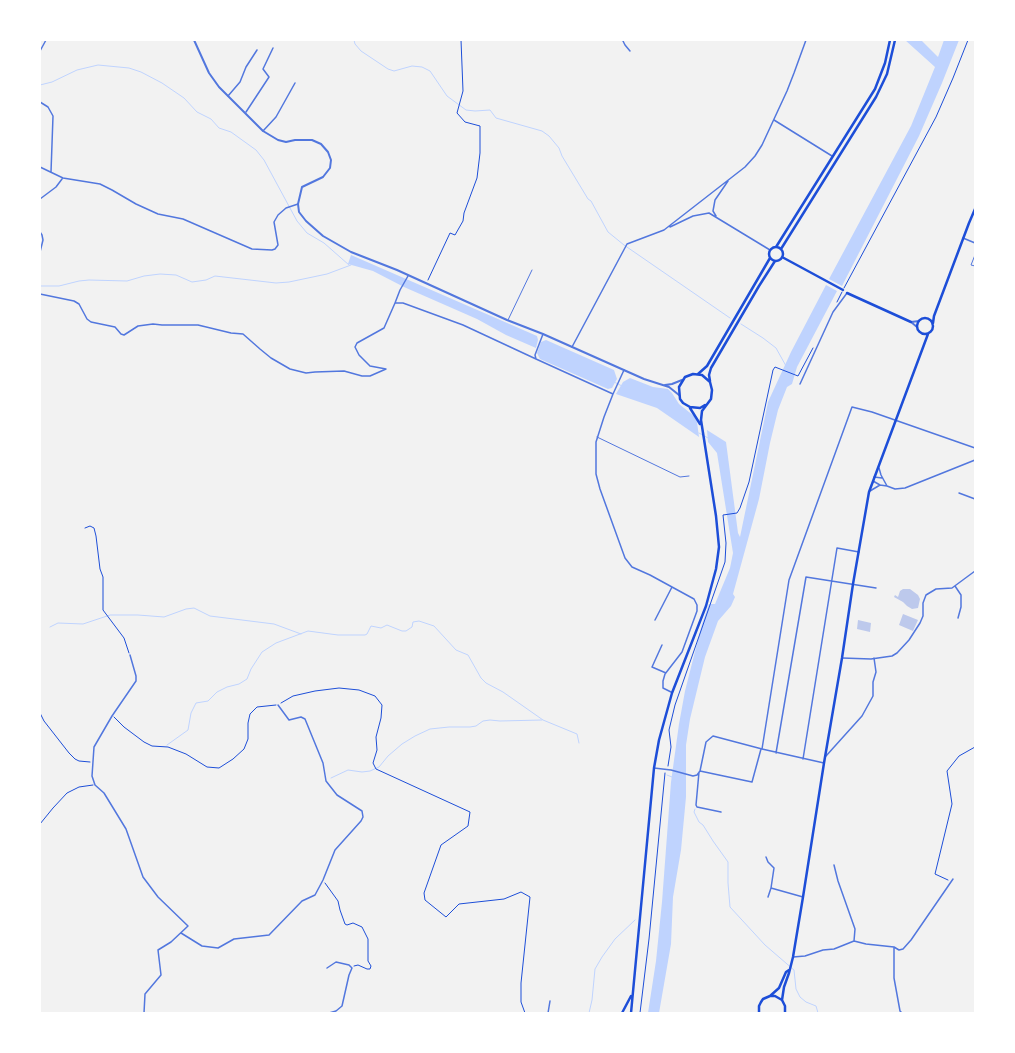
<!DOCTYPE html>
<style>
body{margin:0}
#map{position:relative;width:1015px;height:1053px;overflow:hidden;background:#f2f2f2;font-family:"Exo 2",sans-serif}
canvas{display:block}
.frame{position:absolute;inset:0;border:41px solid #fff;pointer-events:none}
</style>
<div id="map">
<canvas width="1015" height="1053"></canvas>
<div class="frame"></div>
</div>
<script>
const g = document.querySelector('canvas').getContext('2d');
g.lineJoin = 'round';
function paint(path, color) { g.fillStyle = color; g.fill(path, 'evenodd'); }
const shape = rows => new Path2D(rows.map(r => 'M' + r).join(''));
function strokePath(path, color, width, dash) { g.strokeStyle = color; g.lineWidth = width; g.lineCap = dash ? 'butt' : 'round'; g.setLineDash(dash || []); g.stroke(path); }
const water = shape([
 [905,40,921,40,938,57,944,40,959,40,942,83,919,136,842,286,829,279,911,126,935,67],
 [351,255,537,336,538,340,536,348,506,335,477,319,404,287,373,271,348,264],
 [826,285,837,291,797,367,792,384,787,387,778,410,770,443,759,499,733,594,735,597,731,606,718,621,705,657,690,719,686,745,686,797,681,850,673,897,671,944,659,1013,648,1013,656,961,662,902,671,782,679,724,685,691,702,624,709,604,715,604,730,568,733,553,717,453,708,442,707,430,726,442,738,533,740,537,768,402,791,352],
 [546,340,614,370,617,379,612,388,608,389,540,359,537,353,541,342],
 [630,378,653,387,668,389,672,393,679,404,694,416,697,422,699,437,657,408,616,394,623,382]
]);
const stream = shape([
 [354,40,355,44,361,51,388,69,394,71,412,66,422,67,430,71,447,96,466,110,475,111,490,110,496,118,542,131,549,136,559,148,562,156,588,199,591,201,608,232,624,245,730,318],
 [40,85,52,82,77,70,98,65,129,68,141,72,162,83,184,98,197,112,211,119,219,128,231,132,256,150,264,160,297,221,307,233,324,243,349,265],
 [40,286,59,286,79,281,89,280,127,281,144,276,160,274,176,275,192,282,206,280,215,276,276,283,289,282,327,274,351,265],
 [741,324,763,338,776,348,786,366],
 [614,382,622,386],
 [699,433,708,438],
 [50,627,58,623,83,624,110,615,138,615,164,617,186,609,194,608,210,616,274,624,301,634],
 [167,745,188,730,191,713,196,703,208,701,217,692,227,687,239,684,247,679,251,669,262,652,276,643,308,631,338,635,365,635,367,634,371,626,381,628,387,625,402,631,406,631,412,627,413,622,419,621,434,626,456,650,468,655,481,678,486,683,503,692,543,720,577,734,579,743],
 [667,775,672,777],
 [331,778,348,770,362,772,370,771,379,767,388,756,402,744,415,736,430,729,449,727,470,727,476,726,483,721,490,720,500,721,542,720],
 [695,809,694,812,699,822,703,825,713,841,728,862,728,883,730,907,765,945,794,970,796,989,800,997,806,1002,816,1006,818,1013],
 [589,1013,592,1000,595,969,602,957,615,939,635,920]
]);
const building = shape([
 [903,589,910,589,918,595,920,599,918,608,912,609,907,606,903,602,894,597,895,595,898,597,900,591],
 [903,614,918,620,913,631,899,625],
 [858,620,871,623,870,632,857,629]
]);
const path = shape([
 [428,280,450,233,455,235,463,221,464,213,477,178,480,153,480,126,465,122,457,113,463,91,461,40],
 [844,288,936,117,953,78,968,40],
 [837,302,842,292],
 [85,528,90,526,94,528,96,536,100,569,103,577,103,610,124,638,129,653],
 [281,703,293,696,315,691,339,688,359,690,375,696,382,705,381,718,376,737,377,750,373,763,376,769,470,812,468,826,441,845,424,893,425,900,446,917,459,904,504,899,521,892,530,897,521,983,521,1002,525,1013],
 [40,713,44,721,69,753,75,759,79,761,90,762],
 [114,717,124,727,144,742,152,746,168,747,186,754,207,767,219,768,233,759,244,749,248,739,248,723,250,714,257,707,276,705],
 [668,766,671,747,669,730,675,705,725,562,726,543,723,515,737,513,740,508,749,482,773,370,775,367,798,376,813,348],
 [40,824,53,808,67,793,79,787,93,785],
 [948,880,935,874,952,804,947,771,959,756,975,747],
 [325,883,338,901,340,910,345,924,347,925,353,923,362,927,368,939,368,961,371,966,370,969,367,969,358,965,354,966],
 [640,1013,649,939,665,773]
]);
const service = shape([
 [975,255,971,265,975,266],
 [508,320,532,270],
 [597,437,680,477,689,476]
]);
const minor = shape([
 [624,40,623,41,625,45,630,51],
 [40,51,46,40],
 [228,96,240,82,246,67,257,50],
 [40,102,48,107,53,116,51,172],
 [246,112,269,77,263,69,273,48],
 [774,120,832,156],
 [263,131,276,117,295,83],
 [40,167,63,178,100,184,112,190,136,204,158,214,183,219,252,249,272,250,275,249,278,245,274,222,278,215,286,208,298,204],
 [40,199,56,187,62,179],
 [716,216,713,211,715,200,728,181],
 [670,227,693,216,709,213,770,250],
 [40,232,42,235,43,240,40,252],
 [963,238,975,243],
 [40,294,74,301,79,304,87,319,91,322,115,327,121,334,124,335,138,326,153,324,162,325,198,325,231,333,243,334,260,349,271,358,290,369,306,373,315,372,344,371,362,376,370,376,386,369,370,366,359,355,355,347,357,343,384,328,395,303,403,303,463,325,536,359],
 [395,303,400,290,408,276],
 [543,334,535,355,536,359,613,394,604,417,596,442,596,474,600,489,625,558,632,567,650,575,694,599,697,605,697,611,682,652,665,674,663,681,663,688,671,692],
 [572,347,627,244,664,230,745,167,755,156,762,145,787,91,794,73,806,40],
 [800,384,833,312,847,293],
 [613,394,624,370],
 [879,468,881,475,887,486],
 [874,477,882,478],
 [873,481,880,485],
 [870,491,880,485,887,486,895,489,905,488,975,460],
 [959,493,975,499],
 [955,586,961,595,961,607,958,618],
 [655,620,672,587],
 [662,645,652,667,666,673],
 [130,655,136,676,136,681,112,716,94,747,92,776,95,785,104,793,126,829,143,877,158,897,188,926,171,942,158,950,161,975,145,994,144,1013],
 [842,658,871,659,892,656,897,653,909,640,920,623,923,616,923,603,926,595,936,589,952,588,975,571],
 [762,749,789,580,852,407,872,412,975,448],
 [776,753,806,577,876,588],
 [826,756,862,716,873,696,873,682,876,672,874,658],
 [803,759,837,548,859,552],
 [654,768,671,770,693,776,697,775,700,771,706,742,713,736,762,749,824,763],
 [700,771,752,782,761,749],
 [699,772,696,805,697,807,721,812],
 [766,857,768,862,774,868,771,888],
 [834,865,838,881,855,929,854,941],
 [768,897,771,888,803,897],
 [181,933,202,946,218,948,234,939,269,935,302,901,315,895,323,880,335,850,361,821,363,817,362,811,337,795,326,781,323,763,305,719,301,717,289,720,278,705],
 [894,947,894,978,900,1011,902,1013],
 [793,957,805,956,823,950,834,949,854,941,866,944,894,947,899,950,903,949,911,940,953,879],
 [327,968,336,962,349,965,352,968,349,975,342,1006,336,1011,329,1013],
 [548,1013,550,1001]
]);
const tertiary = shape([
 [194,40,209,73,219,87,263,131,278,140,286,142,295,140,312,140,321,144,328,152,331,160,330,168,323,177,302,187,298,204,299,212,306,221,323,236,351,252,397,270,507,320,543,334,644,379,669,387,679,395],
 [911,322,919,321],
 [911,322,917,327],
 [665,385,672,384,682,380]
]);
const secondary = shape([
 [776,247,875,89,885,63,890,40],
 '769 254a7 7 0 1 1 14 0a7 7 0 1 1-14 0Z',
 [781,249,876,97,887,74,895,40],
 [782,257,843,290],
 [847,293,911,322],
 [698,374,707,366,770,258],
 [710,381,709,375,711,368,759,286,775,261],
 [690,408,700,424],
 [622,1013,631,996],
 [631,1013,654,768,659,740,672,693,706,606,716,569,719,547,716,516,701,420,702,411,711,399,712,390,710,382,702,375,693,374,685,377,679,387,680,399,683,403,690,407,700,408,705,405]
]);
const primary = shape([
 '917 326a8 8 0 1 1 16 0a8 8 0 1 1-16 0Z',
 [933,323,934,316,969,223,975,209],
 [770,996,779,988,786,972,789,970],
 [782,1000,784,987,789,973,793,957,803,897,824,763,842,658,853,584,869,492,928,334],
 [759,1013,759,1006,761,1002,763,999,770,996,775,996,782,1000,785,1006,785,1013]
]);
paint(water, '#bfd3fe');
strokePath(stream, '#bfd3fe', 1);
paint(building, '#bdc9ec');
strokePath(path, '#1d4ed8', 1);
strokePath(service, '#5277de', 1);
strokePath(minor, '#5277de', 1.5);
strokePath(tertiary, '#5277de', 2);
strokePath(secondary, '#1d4ed8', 2.5);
strokePath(primary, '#1d4ed8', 2.5);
</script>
